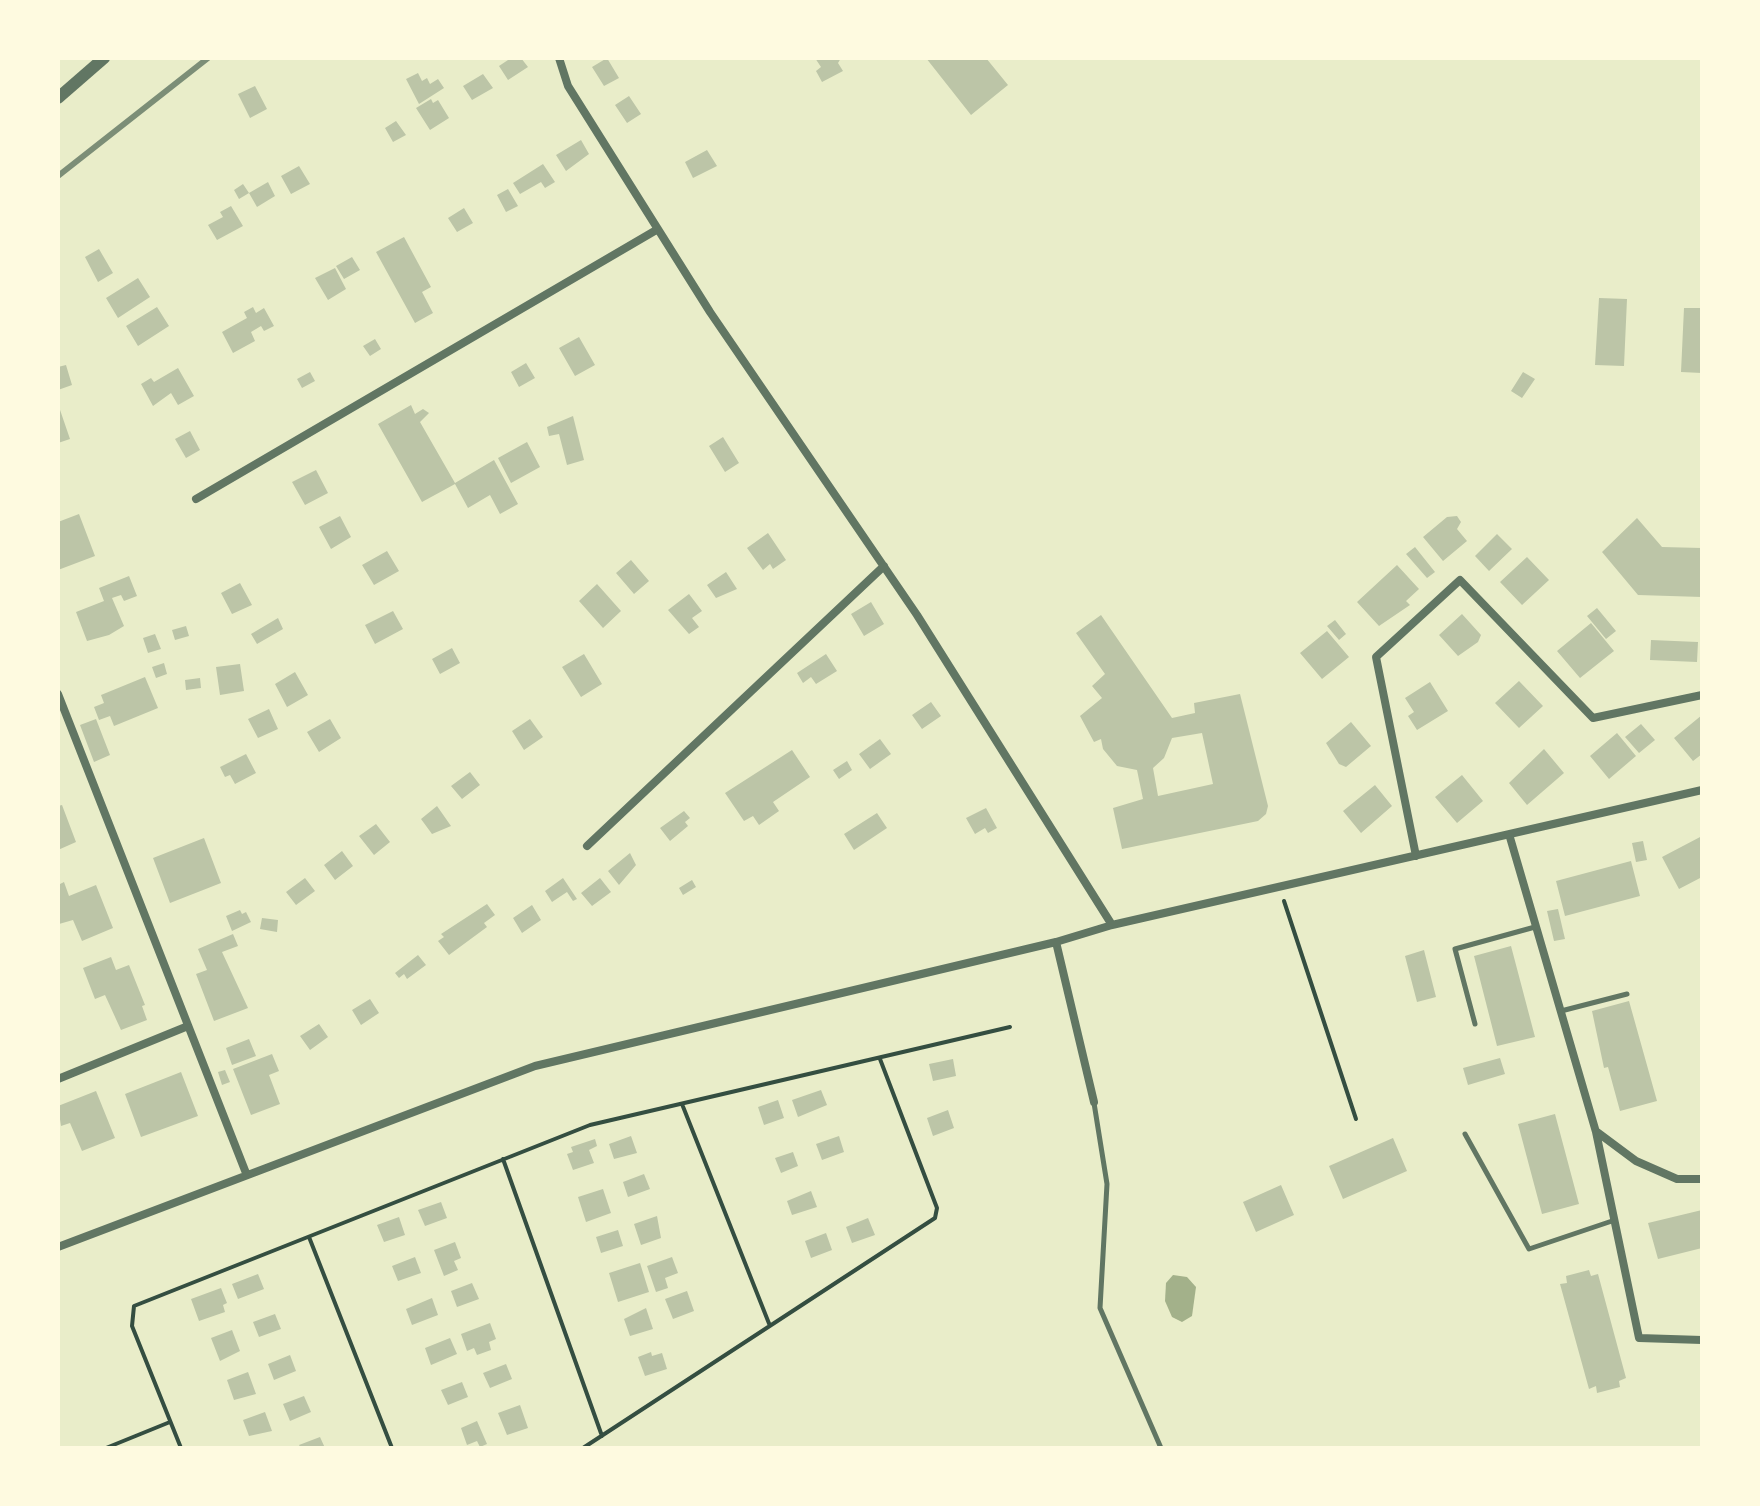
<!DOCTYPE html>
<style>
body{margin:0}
#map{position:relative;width:1760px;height:1506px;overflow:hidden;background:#e9edc9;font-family:"Roboto Condensed",sans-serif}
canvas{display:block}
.frame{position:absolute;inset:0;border:60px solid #fefae0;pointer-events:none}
</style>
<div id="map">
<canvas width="1760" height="1506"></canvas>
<div class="frame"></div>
</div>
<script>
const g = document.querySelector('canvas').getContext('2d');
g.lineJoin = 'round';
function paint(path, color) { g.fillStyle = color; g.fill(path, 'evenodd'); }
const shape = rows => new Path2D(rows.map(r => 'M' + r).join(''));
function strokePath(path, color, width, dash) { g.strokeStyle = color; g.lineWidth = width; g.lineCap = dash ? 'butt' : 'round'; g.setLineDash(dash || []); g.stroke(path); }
const water = shape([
 [1173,1275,1187,1277,1196,1287,1192,1316,1182,1322,1172,1317,1165,1301,1166,1283]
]);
const building = shape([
 [511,58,521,58,528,67,508,80,499,66],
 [607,58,619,78,604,86,592,67],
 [815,58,841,58,838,63,843,71,822,82,816,71,821,67],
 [926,58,986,58,1008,85,971,115],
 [418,73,422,81,427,78,430,84,438,79,444,88,419,104,406,79],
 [483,74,493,88,472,100,463,86],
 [255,86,267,109,250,118,238,94],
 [629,96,641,114,627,123,615,105],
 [431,99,433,103,438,100,449,118,430,130,416,108],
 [396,121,406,135,393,142,385,128],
 [581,140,589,154,566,171,556,155],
 [707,150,717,166,693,178,685,162],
 [543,164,555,182,545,188,541,182,520,194,513,183],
 [299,166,310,184,291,194,281,176],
 [268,182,275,196,257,207,249,193],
 [243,184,249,193,239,199,234,190],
 [508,189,518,206,506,212,497,195],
 [231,206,243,226,217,240,208,225,223,217,220,212],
 [464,208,473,223,457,232,448,218],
 [404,237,431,287,422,292,433,313,415,323,376,252],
 [99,249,113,273,98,282,85,257],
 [352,257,360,270,344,279,336,266],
 [335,268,346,289,328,300,315,278],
 [138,278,150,297,118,318,106,298],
 [1599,298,1627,299,1624,366,1595,365],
 [157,307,169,326,138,346,126,326],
 [253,307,256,313,264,308,274,326,264,331,261,326,251,332,255,341,233,353,222,332,247,318,244,312],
 [1684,308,1702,308,1702,373,1681,372],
 [579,337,595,365,575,376,559,348],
 [375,339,381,349,370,356,363,346],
 [526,363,535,378,519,387,511,372],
 [66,365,72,385,58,390,58,367],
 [178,368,194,396,178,405,171,393,153,406,141,384,151,378,154,382],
 [310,372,315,381,302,388,297,379],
 [1523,372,1535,379,1522,398,1511,391],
 [58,404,70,439,58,443],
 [411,405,415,414,423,409,429,413,420,422,455,483,494,460,518,504,500,514,490,495,468,508,455,484,422,502,378,424],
 [573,416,584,460,567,465,559,434,549,436,547,427],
 [190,431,200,450,186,458,175,439],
 [723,437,739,463,725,472,709,446],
 [527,442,540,467,511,483,498,458],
 [316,470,328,493,305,505,292,482],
 [79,514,95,556,58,570,58,522],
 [340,516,351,537,331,549,319,527],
 [1457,516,1461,522,1457,529,1467,541,1443,561,1423,537,1447,517],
 [1637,518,1662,547,1702,548,1702,597,1638,595,1602,552],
 [768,533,786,560,773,569,770,564,763,570,747,548],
 [1497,534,1512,549,1489,571,1475,556],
 [1415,547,1435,572,1427,578,1406,554],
 [387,551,399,571,374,585,362,565],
 [1527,557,1549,580,1522,605,1500,582],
 [631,560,649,581,634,594,616,573],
 [1397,565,1419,589,1406,601,1410,605,1379,626,1357,602],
 [726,572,737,589,716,598,707,585],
 [129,576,137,596,124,601,121,595,112,598,124,626,109,635,87,641,76,612,104,601,99,588],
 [240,583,252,605,232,614,221,593],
 [597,584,621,611,603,628,579,601],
 [689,594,702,611,692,618,699,627,689,634,668,610],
 [871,602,884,624,864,636,851,614],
 [1597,608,1616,631,1606,639,1587,616],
 [393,611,403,629,375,644,365,625],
 [1462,614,1481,635,1478,642,1458,656,1439,635],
 [1101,615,1172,718,1195,713,1194,703,1240,694,1268,806,1266,814,1258,821,1122,849,1113,808,1143,799,1137,770,1117,766,1103,749,1101,739,1094,742,1080,716,1102,698,1092,686,1105,674,1076,633],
 [1202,733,1213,784,1158,796,1153,768,1164,758,1172,738],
 [278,618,283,629,257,644,251,634],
 [1335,620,1346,634,1339,640,1327,626],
 [1591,623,1614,651,1580,678,1557,651],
 [186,626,189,636,175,640,172,630],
 [1327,631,1349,657,1322,679,1300,653],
 [155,634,161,649,148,653,143,638],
 [1651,640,1698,642,1697,662,1650,660],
 [452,648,460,663,440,674,432,659],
 [584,654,602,684,581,697,562,667],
 [826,654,837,671,816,684,811,677,803,683,797,673],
 [164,663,167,674,156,678,152,667],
 [240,664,244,691,220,695,216,667],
 [295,672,308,695,287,707,275,684],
 [145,677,158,708,114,726,110,716,99,720,94,707,104,703,101,695],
 [200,678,201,688,186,690,185,680],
 [1519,681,1543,706,1519,728,1495,703],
 [1430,682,1448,711,1417,730,1408,716,1414,712,1405,698],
 [931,702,941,716,922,729,912,715],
 [269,709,278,729,258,738,248,719],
 [1702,715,1702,754,1693,761,1674,738],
 [96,719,110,755,94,762,80,725],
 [330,719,341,738,319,752,307,732],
 [530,719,543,737,524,750,512,731],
 [1351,722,1371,746,1346,767,1339,764,1326,743],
 [1641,724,1655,740,1639,753,1625,737],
 [1617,733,1636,756,1609,779,1590,756],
 [880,739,891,754,870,769,859,754],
 [1544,749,1564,773,1527,805,1509,783],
 [792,750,810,777,773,802,779,811,759,825,753,816,744,821,725,793],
 [246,754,256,773,235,784,230,775,225,777,220,767],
 [847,761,852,770,839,779,833,770],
 [470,772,480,785,462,799,451,786],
 [1462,775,1483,801,1457,823,1435,797],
 [1375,785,1392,806,1361,833,1343,811],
 [62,805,76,842,58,850,58,806],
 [437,806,451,826,432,834,421,819],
 [986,808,997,828,988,833,985,828,975,834,966,818],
 [684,811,690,818,685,822,688,826,670,841,660,828],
 [877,813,887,828,854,850,844,834],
 [376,824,390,842,374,855,359,836],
 [1702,836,1702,877,1679,889,1662,857],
 [204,838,221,883,170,903,153,858],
 [1643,841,1647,860,1636,862,1632,843],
 [342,851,353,866,335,880,324,865],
 [630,853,636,865,619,885,608,871],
 [1631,861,1640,896,1565,916,1556,881],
 [305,878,315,891,296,905,286,892],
 [563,878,577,899,573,901,567,892,552,902,545,891],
 [600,878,611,892,592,906,581,893],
 [692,880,696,887,683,895,679,888],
 [64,882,69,896,96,885,113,928,82,941,73,920,59,924,58,885],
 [487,904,495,915,484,923,487,927,449,955,438,941,444,937,441,934],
 [532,905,541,920,522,933,513,918],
 [1558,909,1565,939,1554,941,1547,911],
 [240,910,242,914,246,912,251,922,232,931,226,916],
 [262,918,278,920,277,932,260,929],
 [233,934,238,946,222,952,248,1008,214,1021,196,974,207,970,198,949],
 [1511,946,1535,1037,1497,1046,1474,956],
 [1424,950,1436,997,1417,1002,1405,956],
 [418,955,426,965,407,979,404,974,399,978,395,973],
 [111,957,116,970,129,965,145,1005,142,1006,147,1020,121,1030,105,995,95,999,83,968],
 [370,999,379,1013,361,1025,352,1010],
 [1629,1001,1657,1101,1620,1111,1608,1067,1604,1068,1592,1011],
 [319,1024,328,1037,310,1050,300,1036],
 [249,1039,256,1056,232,1065,226,1048],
 [272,1054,279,1071,269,1075,280,1104,251,1115,233,1069],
 [1500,1058,1505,1074,1468,1085,1463,1068],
 [953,1059,956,1076,933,1081,929,1064],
 [225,1070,230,1082,222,1085,218,1072],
 [181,1072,198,1116,141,1137,125,1094],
 [821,1090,827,1105,798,1117,792,1100],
 [96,1091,115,1138,82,1151,70,1123,61,1126,58,1106],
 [778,1100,784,1118,764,1125,758,1107],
 [948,1110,954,1128,933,1136,927,1118],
 [1555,1114,1579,1204,1542,1214,1518,1124],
 [631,1136,637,1153,614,1159,609,1144],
 [839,1136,844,1152,822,1160,816,1144],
 [1393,1138,1407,1171,1343,1199,1329,1166],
 [595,1139,597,1146,589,1150,594,1163,573,1170,567,1154,573,1152,571,1147],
 [793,1152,798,1166,781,1173,775,1158],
 [644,1174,650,1189,628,1197,623,1182],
 [1281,1185,1294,1215,1256,1232,1243,1202],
 [603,1189,611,1213,586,1222,578,1197],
 [811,1191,817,1207,792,1215,787,1201],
 [441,1202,447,1218,425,1226,418,1210],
 [1702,1210,1702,1248,1658,1259,1648,1223],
 [657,1216,661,1238,641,1245,634,1224],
 [399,1217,405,1235,384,1242,377,1225],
 [868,1218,875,1235,852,1243,846,1227],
 [618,1230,623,1246,601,1253,596,1237],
 [826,1233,832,1250,811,1258,805,1241],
 [455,1242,461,1258,454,1261,458,1270,444,1276,434,1250],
 [415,1257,421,1273,398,1281,392,1266],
 [672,1257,678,1273,665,1278,668,1288,656,1292,647,1266],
 [640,1263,649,1292,618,1302,609,1273],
 [1589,1270,1591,1276,1598,1274,1626,1378,1619,1381,1620,1387,1597,1393,1596,1386,1589,1389,1560,1284,1567,1283,1566,1276],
 [258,1274,264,1289,238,1299,232,1284],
 [472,1283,479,1299,457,1307,451,1291],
 [221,1288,227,1303,223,1305,225,1312,199,1321,191,1299],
 [687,1291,694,1311,673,1319,665,1299],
 [432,1298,438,1315,412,1325,406,1309],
 [646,1308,653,1329,630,1336,624,1319],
 [275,1314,281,1329,259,1337,253,1322],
 [490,1323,496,1339,489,1342,491,1350,477,1355,474,1348,467,1351,461,1334],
 [232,1330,240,1351,220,1361,211,1338],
 [450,1338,457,1354,431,1365,425,1348],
 [651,1352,652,1356,662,1353,667,1369,645,1376,638,1357],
 [290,1355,296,1371,274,1380,268,1364],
 [506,1364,512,1379,490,1388,483,1373],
 [248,1372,256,1394,234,1400,227,1380],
 [462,1382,468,1397,448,1405,441,1390],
 [304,1396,311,1412,290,1421,283,1404],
 [520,1405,528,1428,507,1435,498,1413],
 [265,1412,272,1431,249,1436,243,1420],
 [477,1421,487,1444,480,1447,477,1441,467,1445,461,1428],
 [320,1437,325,1448,301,1448,299,1445]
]);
const path = shape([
 [1284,901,1356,1119],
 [682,1104,770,1326],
 [503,1159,602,1436],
 [309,1237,392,1448],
 [106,1448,170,1422],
 [181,1448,132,1326,134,1306,590,1125,1010,1027],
 [583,1448,935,1218,937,1208,880,1059]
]);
const service = shape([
 [1561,1011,1627,994],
 [1475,1024,1455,949,1535,927],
 [1094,1103,1107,1184,1100,1308,1161,1448],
 [1465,1134,1529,1249,1615,1220]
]);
const minor = shape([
 [559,58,568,86,710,312,917,615,1112,925],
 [196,499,658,229],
 [58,694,246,1173],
 [1509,834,1596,1132,1639,1338,1702,1340],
 [587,846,884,566],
 [1416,856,1376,657,1460,580,1593,718,1702,695],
 [1056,942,1094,1102],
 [58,1079,188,1026],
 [1597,1132,1636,1161,1677,1179,1702,1179],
 [58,1247,535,1066,1056,942,1112,925,1702,790]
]);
const tertiary = shape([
 [58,98,104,58]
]);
const rail = shape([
 [58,176,208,58]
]);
paint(water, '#a3b18a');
paint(building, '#bcc5a7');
strokePath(path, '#344e41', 4);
strokePath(service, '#617663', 5);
strokePath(minor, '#617663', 8);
strokePath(tertiary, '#617663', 12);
strokePath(rail, '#7c8e77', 6);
</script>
